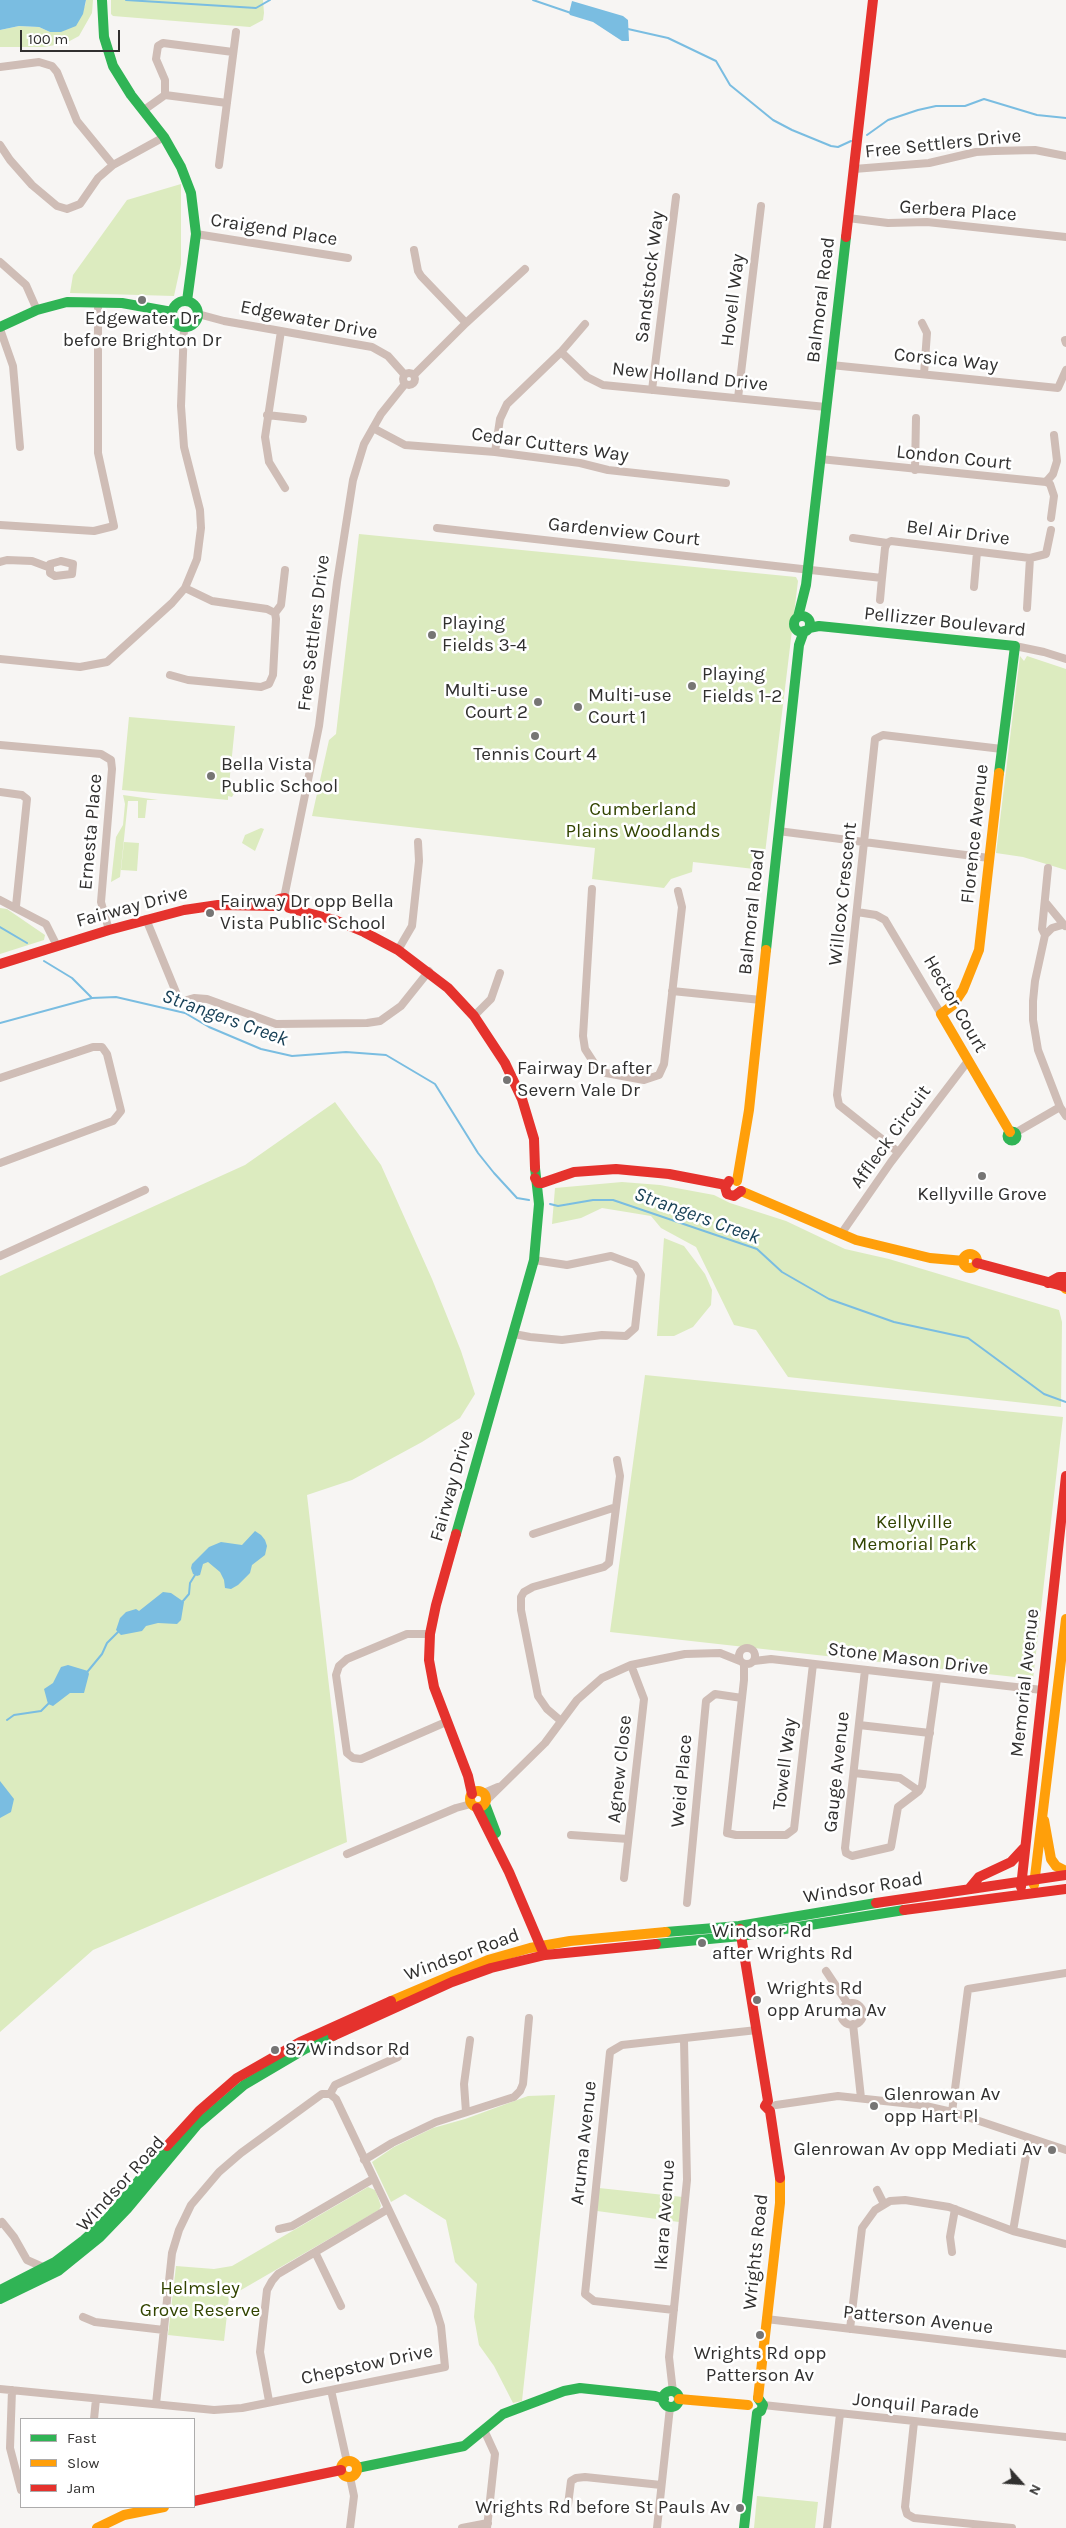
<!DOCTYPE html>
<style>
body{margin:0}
#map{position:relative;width:1066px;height:2528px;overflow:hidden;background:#f7f5f3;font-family:Karla,sans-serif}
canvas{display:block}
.legend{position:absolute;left:20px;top:2418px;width:175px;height:90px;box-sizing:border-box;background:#fff;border:1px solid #adacac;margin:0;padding:6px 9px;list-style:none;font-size:15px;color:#31302f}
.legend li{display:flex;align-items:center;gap:10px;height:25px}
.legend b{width:25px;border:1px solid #adacac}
.north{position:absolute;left:996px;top:2458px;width:50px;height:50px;-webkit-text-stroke:4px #fff;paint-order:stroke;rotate:116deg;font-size:14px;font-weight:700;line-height:20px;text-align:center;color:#31302f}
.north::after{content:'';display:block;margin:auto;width:18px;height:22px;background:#31302f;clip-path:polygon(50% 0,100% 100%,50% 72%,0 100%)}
.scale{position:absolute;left:20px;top:30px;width:100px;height:22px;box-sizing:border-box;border:2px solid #31302f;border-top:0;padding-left:6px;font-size:15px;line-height:18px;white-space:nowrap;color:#31302f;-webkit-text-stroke:4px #fff;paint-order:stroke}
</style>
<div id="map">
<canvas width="1066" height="2528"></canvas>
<ul class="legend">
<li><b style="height:6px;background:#30b455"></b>Fast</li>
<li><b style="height:6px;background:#ff9f0a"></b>Slow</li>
<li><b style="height:6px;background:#e5322d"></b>Jam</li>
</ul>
<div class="north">N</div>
<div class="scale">100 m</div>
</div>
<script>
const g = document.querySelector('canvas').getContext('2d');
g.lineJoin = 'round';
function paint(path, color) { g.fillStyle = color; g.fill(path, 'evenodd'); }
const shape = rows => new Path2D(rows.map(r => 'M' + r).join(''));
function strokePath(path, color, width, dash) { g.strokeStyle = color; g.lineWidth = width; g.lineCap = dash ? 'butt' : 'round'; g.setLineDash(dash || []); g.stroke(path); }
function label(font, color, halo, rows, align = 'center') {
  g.font = font + ' Karla,sans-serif'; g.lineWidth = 5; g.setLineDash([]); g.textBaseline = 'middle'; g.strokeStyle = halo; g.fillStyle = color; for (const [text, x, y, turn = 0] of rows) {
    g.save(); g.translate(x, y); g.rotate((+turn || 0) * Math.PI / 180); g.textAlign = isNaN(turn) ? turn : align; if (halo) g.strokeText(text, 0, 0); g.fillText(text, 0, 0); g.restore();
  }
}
const green = shape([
 [86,0,93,0,92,13,79,36,66,43,44,47,0,47,0,30,19,26,39,27,50,32,85,6],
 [111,0,263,0,264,13,263,20,250,27,113,16,111,14],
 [181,184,181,264,174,296,70,293,73,275,127,200],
 [359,534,796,577,798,581,763,870,693,862,692,872,671,879,664,888,592,879,595,848,312,816,329,740,336,734],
 [1020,656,1024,661,1027,656,1066,669,1066,870,1023,857,996,853],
 [129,717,235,726,229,785,236,785,237,788,232,797,228,796,228,800,122,790],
 [123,795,158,800,147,800,145,818,138,818,138,801,128,801,120,877,111,882,116,837,123,825,125,804],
 [261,828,264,829,255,851,242,843,245,835],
 [124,842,139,843,137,871,121,870],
 [0,908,7,909,45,935,44,940,0,954],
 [335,1102,381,1165,432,1279,461,1351,475,1394,460,1418,422,1442,352,1480,307,1495,347,1842,93,1950,0,2032,0,1276,245,1165],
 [622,1182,660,1185,714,1195,730,1203,786,1221,845,1249,889,1259,1059,1310,1062,1322,1061,1407,788,1377,756,1330,734,1325,696,1247,661,1228,651,1216,602,1208,581,1218,552,1224,555,1188],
 [664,1238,684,1246,705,1274,712,1290,711,1305,693,1327,674,1336,657,1336],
 [645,1375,1063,1417,1033,1679,610,1632],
 [555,2095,522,2401,513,2403,494,2366,479,2345,474,2317,477,2284,455,2262,446,2220,405,2194,391,2202,372,2162,394,2147,433,2128,465,2119,528,2096],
 [368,2187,375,2190,378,2197,381,2206,379,2210,229,2297,224,2341,168,2335,176,2266,214,2269,232,2266],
 [599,2188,683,2197,679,2222,597,2211],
 [757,2496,818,2502,815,2528,754,2528]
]);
const water = shape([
 [0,0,86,0,83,14,76,26,61,32,50,32,39,27,19,26,0,30],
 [572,1,623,16,628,20,629,41,622,41,593,22,570,15,569,13],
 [255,1531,261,1535,265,1540,267,1546,265,1555,252,1565,250,1573,238,1585,231,1589,225,1588,224,1580,220,1572,208,1562,203,1564,200,1575,197,1576,193,1574,191,1568,192,1564,209,1547,221,1542,242,1545],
 [163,1592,171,1593,184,1602,181,1620,177,1624,158,1623,146,1626,142,1631,121,1635,116,1630,120,1618,126,1612,136,1609,139,1611],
 [68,1665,88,1671,89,1674,84,1693,70,1693,53,1706,48,1704,44,1689,53,1683,61,1667],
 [0,1781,14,1799,11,1812,0,1818]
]);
const stream = shape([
 [126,0,256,8,270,0],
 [533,0,571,13],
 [628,29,668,38,716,61,730,85,773,120,792,130,831,146,838,147,851,141],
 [867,135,888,120,918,110,936,106,965,106,984,99,1037,115,1066,118],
 [0,927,27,943],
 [44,961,72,978,91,997],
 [0,1023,92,998,116,997,185,1013,209,1027,261,1049,292,1056,346,1052,386,1055,435,1084,478,1153,494,1173,517,1198,529,1200],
 [550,1204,558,1206,593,1200,613,1200,757,1249,782,1272,829,1299,894,1322,968,1338,1044,1394,1066,1402],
 [183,1601,189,1594,190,1583,195,1575],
 [88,1671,102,1654,107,1643,118,1632],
 [7,1720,14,1715,41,1711,48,1704]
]);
const street = shape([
 [0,67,39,62,52,66,57,72,77,121,113,165],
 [165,95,165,80,156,59,158,46,163,43,233,52],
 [144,110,165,95,227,103],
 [0,145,10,160,32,185,57,206,67,209,80,204,98,178,113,165,164,137],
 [219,165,236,32],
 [854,169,929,163,976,152,994,151,1035,150,1066,156],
 [848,218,888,223,927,222,1066,237],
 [196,234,348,258],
 [414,250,418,271,421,276,466,323],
 [0,262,26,285,37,310],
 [198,314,224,321,372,347,388,356,404,374],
 [922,323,927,333,924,374],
 [0,329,13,366,20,447],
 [281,331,265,437,269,462,285,488],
 [1065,340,1066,343],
 [561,352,587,377,603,385,826,407],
 [831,365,1058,388,1066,370],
 '403 379a6 6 0 1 1 12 0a6 6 0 1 1-12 0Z',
 [414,375,466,323,525,269],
 [652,390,676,197],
 [738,398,761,206],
 [267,415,303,419],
 [373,428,405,445,495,452,580,463,608,470,726,483],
 [495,452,500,419,507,404,561,352,585,324],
 [820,459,1046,482,1050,484,1054,496,1051,518],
 [915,470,916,418],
 [1046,482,1053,474,1057,461,1054,435],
 [0,525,94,531,114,526,98,453,98,302],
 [437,528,882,578,885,548,887,543,891,541,1030,558,1027,608],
 [853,538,887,543],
 [1030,558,1046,554,1051,530],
 [61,561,73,564,72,574,55,576,50,573,50,564,61,561],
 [0,562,7,560,32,561,48,567],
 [974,587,977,552],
 [880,600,882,578],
 [275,613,281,605,285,570],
 [1015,646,1044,652,1066,659],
 [0,659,80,667,107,662,172,603,185,588,197,559,201,528,200,510,184,447,181,406,184,327],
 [170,675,188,680,261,687,269,684,273,675,276,619,275,613,267,609,212,601,185,588],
 [0,745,101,754,111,760,112,769,101,902,109,930],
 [0,792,22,795,27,799,16,906],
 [778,831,989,858],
 [592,889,583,1036,585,1049,596,1066,606,1073,644,1080,659,1075,664,1064,682,907,678,891],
 [284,898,319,726,337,582,353,480,364,444,381,414,405,384],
 [0,900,46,924,57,946],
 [1046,903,1065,926],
 [857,912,876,915,885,920,941,1014],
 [146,919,180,1002,194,998,207,999,276,1024,367,1023,380,1021,401,1006,429,971],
 [1045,935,1042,929,1048,868],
 [398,950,412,926,419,861,418,842],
 [672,991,761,1000],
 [474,1016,491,999,500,973],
 [0,1078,93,1047,102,1047,107,1054,121,1111,113,1121,0,1163],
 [1060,1107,1066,1116],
 [1015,1133,1060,1107,1038,1050,1033,1020,1033,1001,1035,981,1045,935,1052,928,1062,925],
 [898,1152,839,1105,837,1095,875,739,883,735,1002,749],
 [841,1234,891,1162,968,1061],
 [0,1256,145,1190],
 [514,1334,530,1337,562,1340,602,1335,626,1336,635,1328,641,1275,635,1265,611,1256,567,1265,534,1260],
 [533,1534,616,1507],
 [430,1634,407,1634,347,1659,339,1666,336,1675,347,1753,353,1758,361,1759,446,1722],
 '739 1656a8 8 0 1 1 16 0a8 8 0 1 1-16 0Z',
 [754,1661,771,1659,1042,1690],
 [744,1664,744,1680,727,1833,736,1835,786,1835,794,1829,813,1664],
 [865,1670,845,1848,846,1853,852,1856,891,1847,898,1807,919,1791,922,1786,937,1679],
 [561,1721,547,1709,538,1696,521,1610,521,1597,524,1592,533,1587,604,1567,609,1563,620,1476,617,1460],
 [859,1725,930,1733],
 [854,1773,900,1778,919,1791],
 [484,1793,498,1787],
 [486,1801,545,1743,577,1700,602,1678,631,1665,685,1654,720,1653,740,1661],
 [571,1835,628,1839],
 [347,1854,456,1808,471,1804],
 [624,1878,644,1699,631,1665],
 [687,1903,706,1701,715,1694,742,1698],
 [826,1971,848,2004],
 '841 2014a11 11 0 1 1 22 0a11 11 0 1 1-22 0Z',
 [853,2024,861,2098],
 [330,2094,335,2085,398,2057],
 [776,2105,838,2096,921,2105,952,2112,1066,2150],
 [466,2112,464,2084,470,2040],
 [952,2112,968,1989,1066,1973],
 [364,2160,392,2143,436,2122,514,2097,520,2091,523,2084,529,2018],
 [877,2190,884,2204],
 [0,2224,2,2222,14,2237,27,2260,45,2268],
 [279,2229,292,2226,373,2179],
 [1013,2231,1029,2138],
 [315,2252,341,2306],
 [952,2252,950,2237,955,2209],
 [674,2310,594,2301,585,2294,610,2052,622,2045,757,2030],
 [83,2317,95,2322,164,2330],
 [766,2319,1066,2354],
 [850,2329,862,2228,875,2210,890,2201,905,2200,949,2207,1013,2231,1066,2244],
 [0,2389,214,2410,242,2408,445,2367,441,2326,435,2307,336,2099,330,2094],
 [12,2390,10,2448,21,2490],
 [331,2390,347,2462],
 [673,2392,669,2357,687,2180,684,2040],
 [269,2401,260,2352,267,2290,272,2281,278,2274,388,2209],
 [156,2404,172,2253,179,2230,191,2205,219,2172,241,2153,322,2094,330,2094],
 [763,2405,1066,2437],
 [94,2419,96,2399],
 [914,2422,905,2507,907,2514,914,2518,1012,2528],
 [484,2430,495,2454,487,2528],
 [350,2477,354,2496,350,2528],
 [568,2505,571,2481,576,2478,585,2477,661,2485],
 [462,2528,488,2523],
 [657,2528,670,2407],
 [827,2528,840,2414]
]);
const fast = shape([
 [102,0,104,37,113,66,131,95,164,137,181,167,191,193,196,234,187,301],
 '172 314a13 13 0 1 1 26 0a13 13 0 1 1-26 0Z',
 [0,327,37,310,67,302,122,303,172,312],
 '794 624a8 8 0 1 1 16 0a8 8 0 1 1-16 0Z',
 [798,617,806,585,846,237],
 [809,628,819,626,1015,646,999,773],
 [766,950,799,645,804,631],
 '1007.5 1136a4.5 4.5 0 1 1 9 0a4.5 4.5 0 1 1-9 0Z',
 [456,1534,534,1260,539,1204,535,1168],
 [485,1804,496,1833],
 [666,1932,739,1926,876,1903],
 [656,1944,741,1936,904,1910],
 [0,2290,55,2262,84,2240,109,2217,167,2146],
 [0,2299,58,2271,100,2237,127,2209,197,2125,244,2085,305,2049,333,2036],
 '663 2399a8 8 0 1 1 16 0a8 8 0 1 1-16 0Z',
 [757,2413,761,2411,763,2405,758,2398],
 [357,2468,464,2446,503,2414,564,2391,580,2388,655,2396,664,2399],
 [744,2528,757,2413]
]);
const slow = shape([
 [999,773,979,950,963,990,953,1005,941,1014,1010,1132],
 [737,1181,749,1110,766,950],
 [741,1191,856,1240,930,1258,964,1261],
 '963 1261a7 7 0 1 1 14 0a7 7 0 1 1-14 0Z',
 [1064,1287,1066,1289],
 '470 1799a8 8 0 1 1 16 0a8 8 0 1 1-16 0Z',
 [1044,1820,1051,1859,1056,1866,1066,1871],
 [1034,1885,1066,1619],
 [391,2001,488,1960,530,1948,570,1941,666,1932],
 [758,2398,780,2203,780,2178],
 [679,2399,748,2405],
 '341 2469a8 8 0 1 1 16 0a8 8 0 1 1-16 0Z',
 [97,2528,124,2515,164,2507]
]);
const jam = shape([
 [846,237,873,0],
 [276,906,279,899,285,898,289,901,289,908],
 [289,908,335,920,364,932,398,950,448,988,474,1016,505,1063,522,1099,534,1139,535,1168],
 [0,964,109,930,184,910,218,905,276,906],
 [535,1178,538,1183,542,1183,574,1172,616,1169,669,1174,726,1185],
 [729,1181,725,1187,727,1194,734,1196,741,1191],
 [977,1263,1066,1287],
 [1048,1283,1059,1277,1066,1277],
 [456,1534,436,1605,430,1634,429,1660,434,1687,468,1776,472,1794],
 [477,1808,509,1872,543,1952],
 [1021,1887,1066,1476],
 [969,1889,979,1877,1011,1862,1024,1848],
 [876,1903,1066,1875],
 [904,1910,1066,1889],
 [740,1929,768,2101,765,2106,770,2111],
 [333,2036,452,1982,491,1968,545,1955,656,1944],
 [770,2111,780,2178],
 [167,2146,199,2111,237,2078,300,2042,391,2001],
 [194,2501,341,2470]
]);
const markers = [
 [142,300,5,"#767574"],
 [432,635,5,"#767574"],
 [692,686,5,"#767574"],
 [538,702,5,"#767574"],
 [578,707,5,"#767574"],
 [535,736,5,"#767574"],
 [211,776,5,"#767574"],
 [210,913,5,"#767574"],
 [507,1080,5,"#767574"],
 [982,1176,5,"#767574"],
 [702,1943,5,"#767574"],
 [757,2000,5,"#767574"],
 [275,2050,5,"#767574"],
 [874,2106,5,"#767574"],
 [1052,2150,5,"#767574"],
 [760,2335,5,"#767574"],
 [740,2508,5,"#767574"]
];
const streetNames = [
 ["Free Settlers Drive",943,144,-6],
 ["Gerbera Place",958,211,4],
 ["Craigend Place",274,230,9],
 ["Sandstock Way",650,277,-83],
 ["Hovell Way",733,300,-83],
 ["Balmoral Road",821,300,-83],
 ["Edgewater Drive",309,320,11],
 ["Corsica Way",946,360,6],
 ["New Holland Drive",690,377,6],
 ["Cedar Cutters Way",550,445,8],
 ["London Court",954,458,6],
 ["Gardenview Court",624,532,6],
 ["Bel Air Drive",958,533,7],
 ["Pellizzer Boulevard",945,622,6],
 ["Free Settlers Drive",314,633,-83],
 ["Ernesta Place",91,832,-85],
 ["Florence Avenue",975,834,-84],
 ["Willcox Crescent",843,894,-84],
 ["Fairway Drive",132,907,-15],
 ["Balmoral Road",752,912,-84],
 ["Hector Court",955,1004,60],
 ["Affleck Circuit",891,1137,-54],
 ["Fairway Drive",452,1486,-74],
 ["Stone Mason Drive",908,1659,7],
 ["Memorial Avenue",1025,1683,-84],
 ["Towell Way",785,1764,-83],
 ["Agnew Close",620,1769,-84],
 ["Gauge Avenue",837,1772,-84],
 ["Weid Place",682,1781,-85],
 ["Windsor Road",863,1888,-9],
 ["Windsor Road",462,1955,-20],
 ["Aruma Avenue",584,2143,-84],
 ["Windsor Road",121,2184,-48],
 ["Ikara Avenue",665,2215,-86],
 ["Wrights Road",756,2252,-84],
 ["Patterson Avenue",918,2320,6],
 ["Chepstow Drive",367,2365,-12],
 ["Jonquil Parade",916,2406,6]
];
const poiNames = [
 ["Edgewater Dr",142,319,"center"],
 ["before Brighton Dr",142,341,"center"],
 ["Playing",442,624],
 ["Fields 3-4",442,646],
 ["Playing",702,675],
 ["Fields 1-2",702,697],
 ["Multi-use",528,691,"right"],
 ["Court 2",528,713,"right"],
 ["Multi-use",588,696],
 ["Court 1",588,718],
 ["Tennis Court 4",535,755,"center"],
 ["Bella Vista",221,765],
 ["Public School",221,787],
 ["Fairway Dr opp Bella",220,902],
 ["Vista Public School",220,924],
 ["Fairway Dr after",517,1069],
 ["Severn Vale Dr",517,1091],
 ["Kellyville Grove",982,1195,"center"],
 ["Windsor Rd",712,1932],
 ["after Wrights Rd",712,1954],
 ["Wrights Rd",767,1989],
 ["opp Aruma Av",767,2011],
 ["87 Windsor Rd",285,2050],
 ["Glenrowan Av",884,2095],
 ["opp Hart Pl",884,2117],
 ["Glenrowan Av opp Mediati Av",1042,2150,"right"],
 ["Wrights Rd opp",760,2354,"center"],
 ["Patterson Av",760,2376,"center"],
 ["Wrights Rd before St Pauls Av",730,2508,"right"]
];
const parkNames = [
 ["Cumberland",643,810],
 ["Plains Woodlands",643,832],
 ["Kellyville",914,1523],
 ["Memorial Park",914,1545],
 ["Helmsley",200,2289],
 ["Grove Reserve",200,2311]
];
const waterNames = [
 ["Strangers Creek",225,1018,20],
 ["Strangers Creek",697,1216,20]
];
paint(green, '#dcebbf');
paint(water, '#7abde1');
strokePath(stream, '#7abde1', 2);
strokePath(street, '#cfbdb6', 8);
strokePath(fast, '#30b455', 10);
strokePath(slow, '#ff9f0a', 10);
strokePath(jam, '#e5322d', 10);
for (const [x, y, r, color] of markers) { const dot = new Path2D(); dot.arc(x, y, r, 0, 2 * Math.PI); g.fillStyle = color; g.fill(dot); strokePath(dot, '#fff', 2); }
label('19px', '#31302f', '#fff', streetNames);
label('19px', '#31302f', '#fff', poiNames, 'left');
label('19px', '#324401', '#fff', parkNames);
label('italic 20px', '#194157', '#fff', waterNames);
</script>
